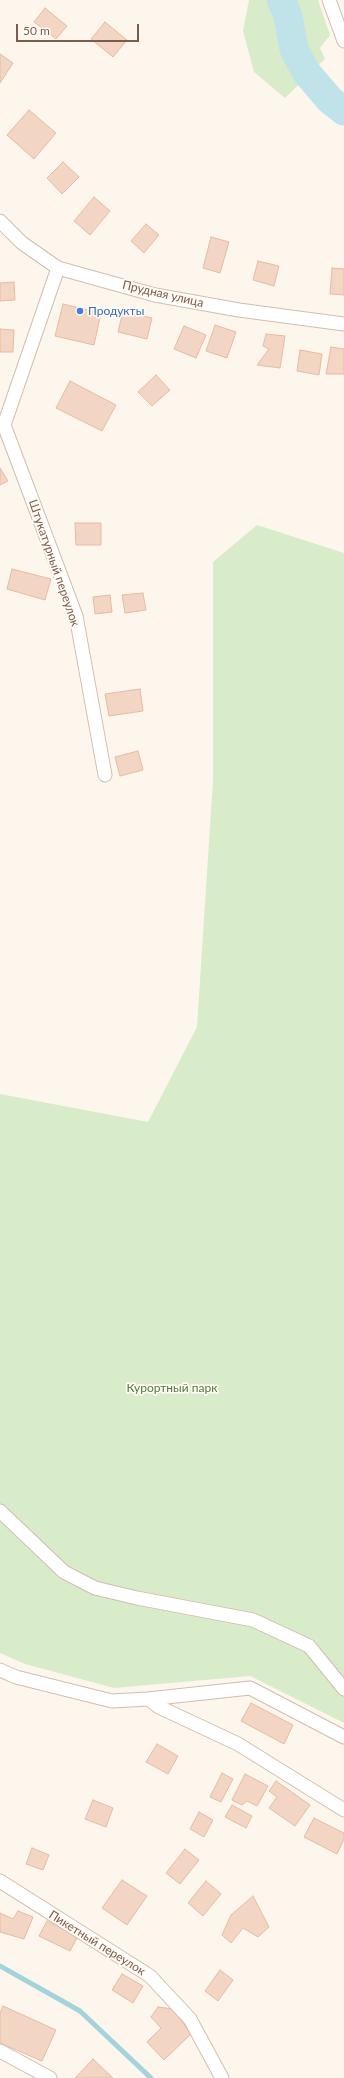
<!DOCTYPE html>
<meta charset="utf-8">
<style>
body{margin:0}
#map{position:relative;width:344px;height:2078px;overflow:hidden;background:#fdf6ec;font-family:Lato,sans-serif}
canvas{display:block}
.scale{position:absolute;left:16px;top:24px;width:123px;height:18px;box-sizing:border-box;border:2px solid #7a5c4d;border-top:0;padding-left:5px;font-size:12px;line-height:14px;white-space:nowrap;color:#7a5c4d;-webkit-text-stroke:3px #fffaf3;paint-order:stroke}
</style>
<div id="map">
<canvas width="344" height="2078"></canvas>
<div class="scale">50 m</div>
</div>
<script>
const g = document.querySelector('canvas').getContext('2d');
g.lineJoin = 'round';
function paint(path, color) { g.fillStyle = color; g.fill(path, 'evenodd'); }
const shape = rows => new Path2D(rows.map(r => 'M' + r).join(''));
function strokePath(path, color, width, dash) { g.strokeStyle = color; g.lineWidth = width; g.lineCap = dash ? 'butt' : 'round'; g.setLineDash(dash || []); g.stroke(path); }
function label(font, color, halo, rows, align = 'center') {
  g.font = font + ' Lato,sans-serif'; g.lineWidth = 3.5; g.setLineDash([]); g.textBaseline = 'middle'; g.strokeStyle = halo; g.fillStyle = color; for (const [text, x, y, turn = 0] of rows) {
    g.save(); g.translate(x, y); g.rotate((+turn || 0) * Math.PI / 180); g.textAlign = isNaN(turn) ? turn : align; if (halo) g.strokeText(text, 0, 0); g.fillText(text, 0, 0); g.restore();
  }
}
const green = shape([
 [249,0,318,0,330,35,320,48,325,59,285,98,254,72,243,31],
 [257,525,344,553,344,1723,250,1676,114,1688,25,1664,0,1653,0,1094,148,1122,197,1027,213,780,213,562]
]);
const stream = shape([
 [0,1966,80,2011,151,2078]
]);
const river = shape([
 [281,0,288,16,294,49,306,72,330,100,344,111]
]);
const building = shape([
 [45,8,67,26,56,39,34,22,45,8],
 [105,22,127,40,113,57,91,39,105,22],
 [0,54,13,63,0,83,0,54],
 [29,110,56,133,34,159,7,135,29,110],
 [63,162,79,177,62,194,47,178,63,162],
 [94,197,110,211,90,235,74,221,94,197],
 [146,224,159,235,144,253,131,241,146,224],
 [211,237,229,242,220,273,203,268,211,237],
 [258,261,279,266,274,286,253,280,258,261],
 [332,268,344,269,344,295,330,294,332,268],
 [14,282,15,300,0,301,0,283,14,282],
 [63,304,101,313,94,345,55,336,63,304],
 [123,311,152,318,147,339,118,332,123,311],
 [215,325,236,332,227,358,206,351,215,325],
 [184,326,206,335,196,358,174,349,184,326],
 [0,329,14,330,13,352,0,352,0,329],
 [266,334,285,336,280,368,257,365,269,349,263,346,266,334],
 [331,347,344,349,344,374,326,374,331,347],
 [300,350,322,354,319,375,297,371,300,350],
 [156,375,170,390,152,406,138,392,156,375],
 [70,381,116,405,102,431,56,408,70,381],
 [0,468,8,481,0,485,0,468],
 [75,523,101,523,101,545,76,545,75,523],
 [12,569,51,579,45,600,7,589,12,569],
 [143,593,146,610,125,613,122,595,143,593],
 [110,595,112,612,95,614,93,597,110,595],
 [140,689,143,711,109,716,105,694,140,689],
 [138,751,143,770,120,776,115,757,138,751],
 [251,1703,293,1725,284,1744,241,1721,251,1703],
 [157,1744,178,1756,168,1774,146,1762,157,1744],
 [222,1773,233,1779,221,1802,210,1797,222,1773],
 [245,1774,268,1786,257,1806,247,1801,242,1805,232,1800,245,1774],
 [276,1781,310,1805,295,1826,269,1808,277,1797,269,1791,276,1781],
 [93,1800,113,1808,106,1827,85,1819,93,1800],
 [232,1805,252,1816,246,1828,225,1817,232,1805],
 [199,1812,213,1820,204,1837,190,1829,199,1812],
 [314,1818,344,1833,344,1839,337,1854,304,1837,314,1818],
 [32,1848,49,1855,43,1870,26,1864,32,1848],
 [185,1849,199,1860,180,1884,166,1873,185,1849],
 [122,1880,147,1896,127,1925,102,1908,122,1880],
 [206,1881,221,1894,203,1916,188,1903,206,1881],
 [253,1896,269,1927,258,1937,243,1928,231,1943,222,1935,231,1915,253,1896],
 [18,1911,33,1917,24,1939,0,1932,0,1913,13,1919,18,1911],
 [47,1921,78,1936,70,1951,39,1936,47,1921],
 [220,1970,233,1980,218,2001,205,1991,220,1970],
 [122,1974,143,1986,133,2003,112,1990,122,1974],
 [3,2006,56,2030,42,2061,0,2043,0,2013,3,2006],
 [158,2007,173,2009,191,2034,164,2060,147,2042,161,2028,151,2017,158,2007],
 [93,2059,113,2078,75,2078,93,2059]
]);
const minor = shape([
 [329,0,344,41],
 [0,221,22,243,58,268,155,295,239,310,344,324],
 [58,268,4,425,76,616,105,775],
 [0,1511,64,1572,95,1588,137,1598,253,1620,309,1646,344,1689],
 [0,1670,16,1677,112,1701,148,1699,250,1688,344,1737],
 [148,1699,159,1707,238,1744,344,1810],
 [0,1881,150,1976,190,2019,222,2078],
 [0,2051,50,2078]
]);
const markers = [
 [80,311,4,"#3f7fe0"]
];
const streetNames = [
 ["Прудная улица",163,294,13],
 ["Штукатурный переулок",54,563,71],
 ["Пикетный переулок",97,1943,32]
];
const shopNames = [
 ["Продукты",88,311]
];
const parkNames = [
 ["Курортный парк",172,1388]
];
paint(green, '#d8ecc9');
strokePath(stream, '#a5d3da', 5);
strokePath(river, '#bfe3e8', 29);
paint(building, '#f3d5c3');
strokePath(building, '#e6bba3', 1);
strokePath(minor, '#d1beb0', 15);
strokePath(minor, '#fff', 13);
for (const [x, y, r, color] of markers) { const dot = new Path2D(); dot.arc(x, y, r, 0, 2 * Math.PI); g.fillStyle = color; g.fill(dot); strokePath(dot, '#fffaf3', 1.5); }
label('12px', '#7a5c4d', '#fffaf3', streetNames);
label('12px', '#366cbe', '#fffaf3', shopNames, 'left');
label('12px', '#537a41', '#fffaf3', parkNames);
</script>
